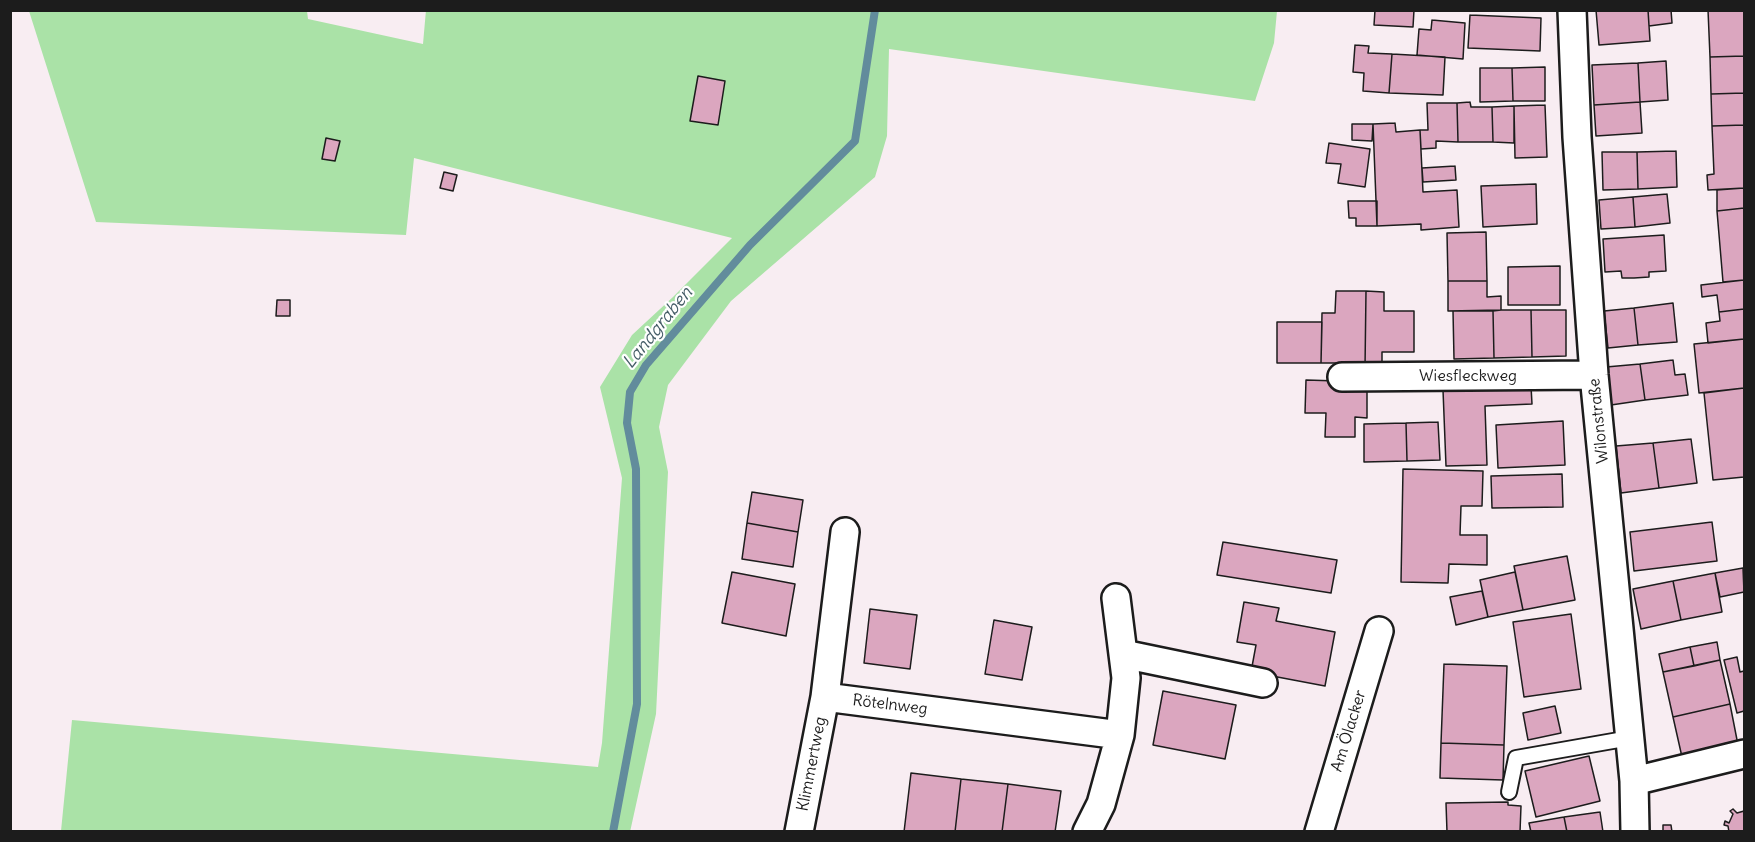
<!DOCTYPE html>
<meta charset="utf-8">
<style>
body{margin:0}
#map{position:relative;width:1755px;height:842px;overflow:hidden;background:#f8edf2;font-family:Delius,sans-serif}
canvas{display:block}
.frame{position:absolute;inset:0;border:12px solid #1c1c1c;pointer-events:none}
</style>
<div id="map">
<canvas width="1755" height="842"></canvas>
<div class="frame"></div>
</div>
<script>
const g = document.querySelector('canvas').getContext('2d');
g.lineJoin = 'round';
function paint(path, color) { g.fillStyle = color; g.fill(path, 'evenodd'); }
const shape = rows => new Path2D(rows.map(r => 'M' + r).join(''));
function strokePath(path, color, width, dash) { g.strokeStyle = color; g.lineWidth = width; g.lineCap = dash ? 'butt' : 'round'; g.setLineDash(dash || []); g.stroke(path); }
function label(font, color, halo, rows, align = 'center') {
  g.font = font + ' Delius,sans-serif'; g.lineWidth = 4.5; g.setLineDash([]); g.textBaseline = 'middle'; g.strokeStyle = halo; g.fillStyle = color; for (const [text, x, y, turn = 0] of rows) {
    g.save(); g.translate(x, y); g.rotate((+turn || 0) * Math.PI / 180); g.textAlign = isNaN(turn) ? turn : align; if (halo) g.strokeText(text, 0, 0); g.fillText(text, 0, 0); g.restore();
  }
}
const green = shape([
 [426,10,1277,11,1274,43,1255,101,889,49,887,136,875,177,731,301,668,385,659,427,668,472,656,714,630,832,61,831,72,720,598,767,602,743,622,478,600,387,632,335,673,297,732,238,414,158,406,235,96,222,29,11,307,11,308,19,423,44]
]);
const stream = shape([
 [613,832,637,704,636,469,627,423,630,392,646,365,750,245,855,141,875,10]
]);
const building = shape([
 [1375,10,1414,10,1413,27,1374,25,1375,10],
 [1596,10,1648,10,1650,41,1599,45,1596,10],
 [1648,10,1671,10,1672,23,1649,26,1648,10],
 [1708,10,1744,10,1744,56,1710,57,1708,10],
 [1470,15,1541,18,1540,51,1468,48,1470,15],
 [1432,20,1465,23,1463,59,1417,55,1419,29,1431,30,1432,20],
 [1355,45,1369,46,1368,53,1392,54,1389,93,1363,91,1364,73,1353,72,1355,45],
 [1392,54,1445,57,1443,95,1389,93,1392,54],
 [1744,56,1744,93,1711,94,1710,57,1744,56],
 [1666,61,1668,100,1640,102,1638,63,1666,61],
 [1638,63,1640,102,1594,105,1592,65,1638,63],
 [1545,67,1545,101,1513,101,1512,68,1545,67],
 [1480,68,1512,68,1513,101,1480,102,1480,68],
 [698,76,725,81,718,125,690,121,698,76],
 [1744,93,1744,125,1712,126,1711,94,1744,93],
 [1470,102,1471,107,1492,107,1493,142,1458,142,1457,103,1470,102],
 [1640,102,1642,133,1596,136,1594,105,1640,102],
 [1427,103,1457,103,1458,142,1436,141,1436,148,1421,149,1420,130,1428,130,1427,103],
 [1545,105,1547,157,1515,158,1514,106,1545,105],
 [1514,106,1514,143,1493,142,1492,107,1514,106],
 [1395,123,1396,132,1420,130,1423,192,1457,190,1459,227,1421,230,1421,224,1377,226,1373,124,1395,123],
 [1352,124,1373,124,1372,141,1352,140,1352,124],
 [1744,125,1744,188,1708,190,1707,175,1714,174,1712,126,1744,125],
 [326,138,340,141,335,161,322,159,326,138],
 [1329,143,1370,149,1365,187,1338,183,1341,164,1326,163,1329,143],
 [1676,151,1677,187,1638,189,1637,152,1676,151],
 [1602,152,1637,152,1638,189,1603,190,1602,152],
 [1455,166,1456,180,1423,182,1422,168,1455,166],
 [444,172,457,175,453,191,440,188,444,172],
 [1536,184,1537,224,1483,227,1481,186,1536,184],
 [1744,188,1744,208,1717,211,1717,190,1744,188],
 [1667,194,1670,223,1635,227,1633,197,1667,194],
 [1633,197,1635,227,1601,229,1599,200,1633,197],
 [1348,201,1377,201,1377,226,1356,226,1356,218,1349,218,1348,201],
 [1744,208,1744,280,1723,282,1717,211,1744,208],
 [1486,232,1487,281,1448,281,1447,233,1486,232],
 [1664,235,1666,271,1649,272,1649,277,1634,278,1622,278,1621,271,1605,272,1603,239,1664,235],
 [1560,266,1560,305,1508,305,1508,267,1560,266],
 [1744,280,1744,309,1719,312,1717,295,1702,297,1701,285,1744,280],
 [1448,281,1487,281,1487,297,1501,296,1501,310,1448,311,1448,281],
 [1336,291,1366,291,1365,368,1338,368,1338,363,1321,363,1322,313,1335,313,1336,291],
 [1366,291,1384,292,1384,311,1414,311,1414,352,1382,352,1382,368,1365,368,1366,291],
 [277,300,290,300,290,316,276,316,277,300],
 [1673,303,1677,342,1638,345,1634,308,1673,303],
 [1634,308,1638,345,1608,348,1604,311,1634,308],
 [1744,309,1744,339,1708,343,1706,323,1720,321,1719,312,1744,309],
 [1501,310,1531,310,1532,357,1494,358,1493,311,1501,310],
 [1531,310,1566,310,1566,356,1532,357,1531,310],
 [1453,311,1493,311,1494,358,1454,359,1453,311],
 [1277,322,1322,322,1321,363,1277,363,1277,322],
 [1744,339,1744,388,1699,393,1694,344,1744,339],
 [1673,360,1675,375,1685,374,1688,395,1645,400,1640,364,1673,360],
 [1640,364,1645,400,1611,405,1606,367,1640,364],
 [1306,380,1338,381,1338,391,1367,391,1367,418,1355,417,1355,437,1325,437,1326,413,1305,413,1306,380],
 [1531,386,1532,404,1485,406,1487,465,1446,466,1443,390,1531,386],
 [1744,388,1744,477,1713,480,1704,393,1744,388],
 [1563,421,1565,465,1498,468,1496,425,1563,421],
 [1438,422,1440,460,1407,461,1406,423,1438,422],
 [1406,423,1407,461,1364,462,1364,424,1406,423],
 [1691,439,1697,483,1659,488,1653,443,1691,439],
 [1653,443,1659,488,1621,493,1616,446,1653,443],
 [1403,469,1483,471,1482,506,1461,506,1460,535,1487,535,1487,565,1449,564,1448,583,1401,582,1403,469],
 [1562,474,1563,507,1492,508,1491,476,1562,474],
 [752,492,803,500,798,532,747,523,752,492],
 [1712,522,1717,561,1634,571,1630,532,1712,522],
 [747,523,798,532,793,567,742,559,747,523],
 [1223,542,1337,560,1331,593,1217,575,1223,542],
 [1567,556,1575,600,1523,610,1514,566,1567,556],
 [1743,568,1744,592,1720,597,1715,573,1743,568],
 [732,572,795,584,786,636,722,623,732,572],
 [1515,572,1523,610,1488,617,1480,580,1515,572],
 [1715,573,1722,612,1681,620,1673,581,1715,573],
 [1673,581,1681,620,1641,629,1633,589,1673,581],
 [1482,591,1488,617,1456,625,1450,597,1482,591],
 [1244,602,1279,608,1276,621,1335,632,1325,686,1251,672,1256,645,1237,642,1244,602],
 [870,609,917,615,910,669,864,663,870,609],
 [1571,614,1581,689,1524,697,1513,622,1571,614],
 [994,620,1032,627,1022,680,985,674,994,620],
 [1717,642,1720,660,1694,666,1690,647,1717,642],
 [1690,647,1694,666,1663,672,1659,654,1690,647],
 [1737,657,1740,672,1744,671,1744,711,1737,713,1724,660,1737,657],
 [1720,660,1730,704,1673,717,1663,672,1720,660],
 [1444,664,1507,666,1504,745,1441,743,1444,664],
 [1163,691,1236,705,1225,759,1153,745,1163,691],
 [1730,704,1738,745,1682,757,1673,717,1730,704],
 [1555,706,1561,733,1528,740,1523,713,1555,706],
 [1441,743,1504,745,1503,780,1440,778,1441,743],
 [1589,756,1600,801,1536,817,1525,771,1589,756],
 [911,773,961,779,955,832,904,832,911,773],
 [961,779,1008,784,1002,832,955,832,961,779],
 [1008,784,1061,791,1055,832,1002,832,1008,784],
 [1508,802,1508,805,1521,806,1520,832,1447,832,1446,803,1508,802],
 [1733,809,1737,813,1744,811,1744,832,1729,832,1728,826,1724,825,1725,821,1729,823,1733,814,1730,811,1733,809],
 [1600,812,1603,832,1567,832,1564,817,1600,812],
 [1564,817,1567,832,1531,832,1529,823,1564,817],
 [1663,825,1671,825,1672,832,1663,832,1663,825]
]);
const lane = shape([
 [1509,792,1516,758,1630,738]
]);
const street = shape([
 [1572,10,1577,137,1594,375,1634,781,1635,832],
 [1342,377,1594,375],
 [845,532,825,697,1120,735],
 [1123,654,1263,683],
 [1634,781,1744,754],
 [799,832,825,697],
 [1087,832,1101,804,1120,735,1126,678,1116,598],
 [1319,832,1379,631]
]);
const streetNames = [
 ["Wiesfleckweg",1468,376],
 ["Wilonstraße",1599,421,-96],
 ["Rötelnweg",890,705,7],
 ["Am Ölacker",1349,731,-73],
 ["Klimmertweg",812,764,-79]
];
const waterNames = [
 ["Landgraben",658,328,-51]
];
paint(green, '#aae2a7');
strokePath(stream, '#628c9c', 8);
paint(building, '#dba6bf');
strokePath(building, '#1c1c1c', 1.5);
strokePath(lane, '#1c1c1c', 18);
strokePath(street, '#1c1c1c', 32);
strokePath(lane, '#fff', 14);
strokePath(street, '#fff', 27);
label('16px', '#1c1c1c', '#fff', streetNames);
label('italic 18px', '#455d67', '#fff', waterNames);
</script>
